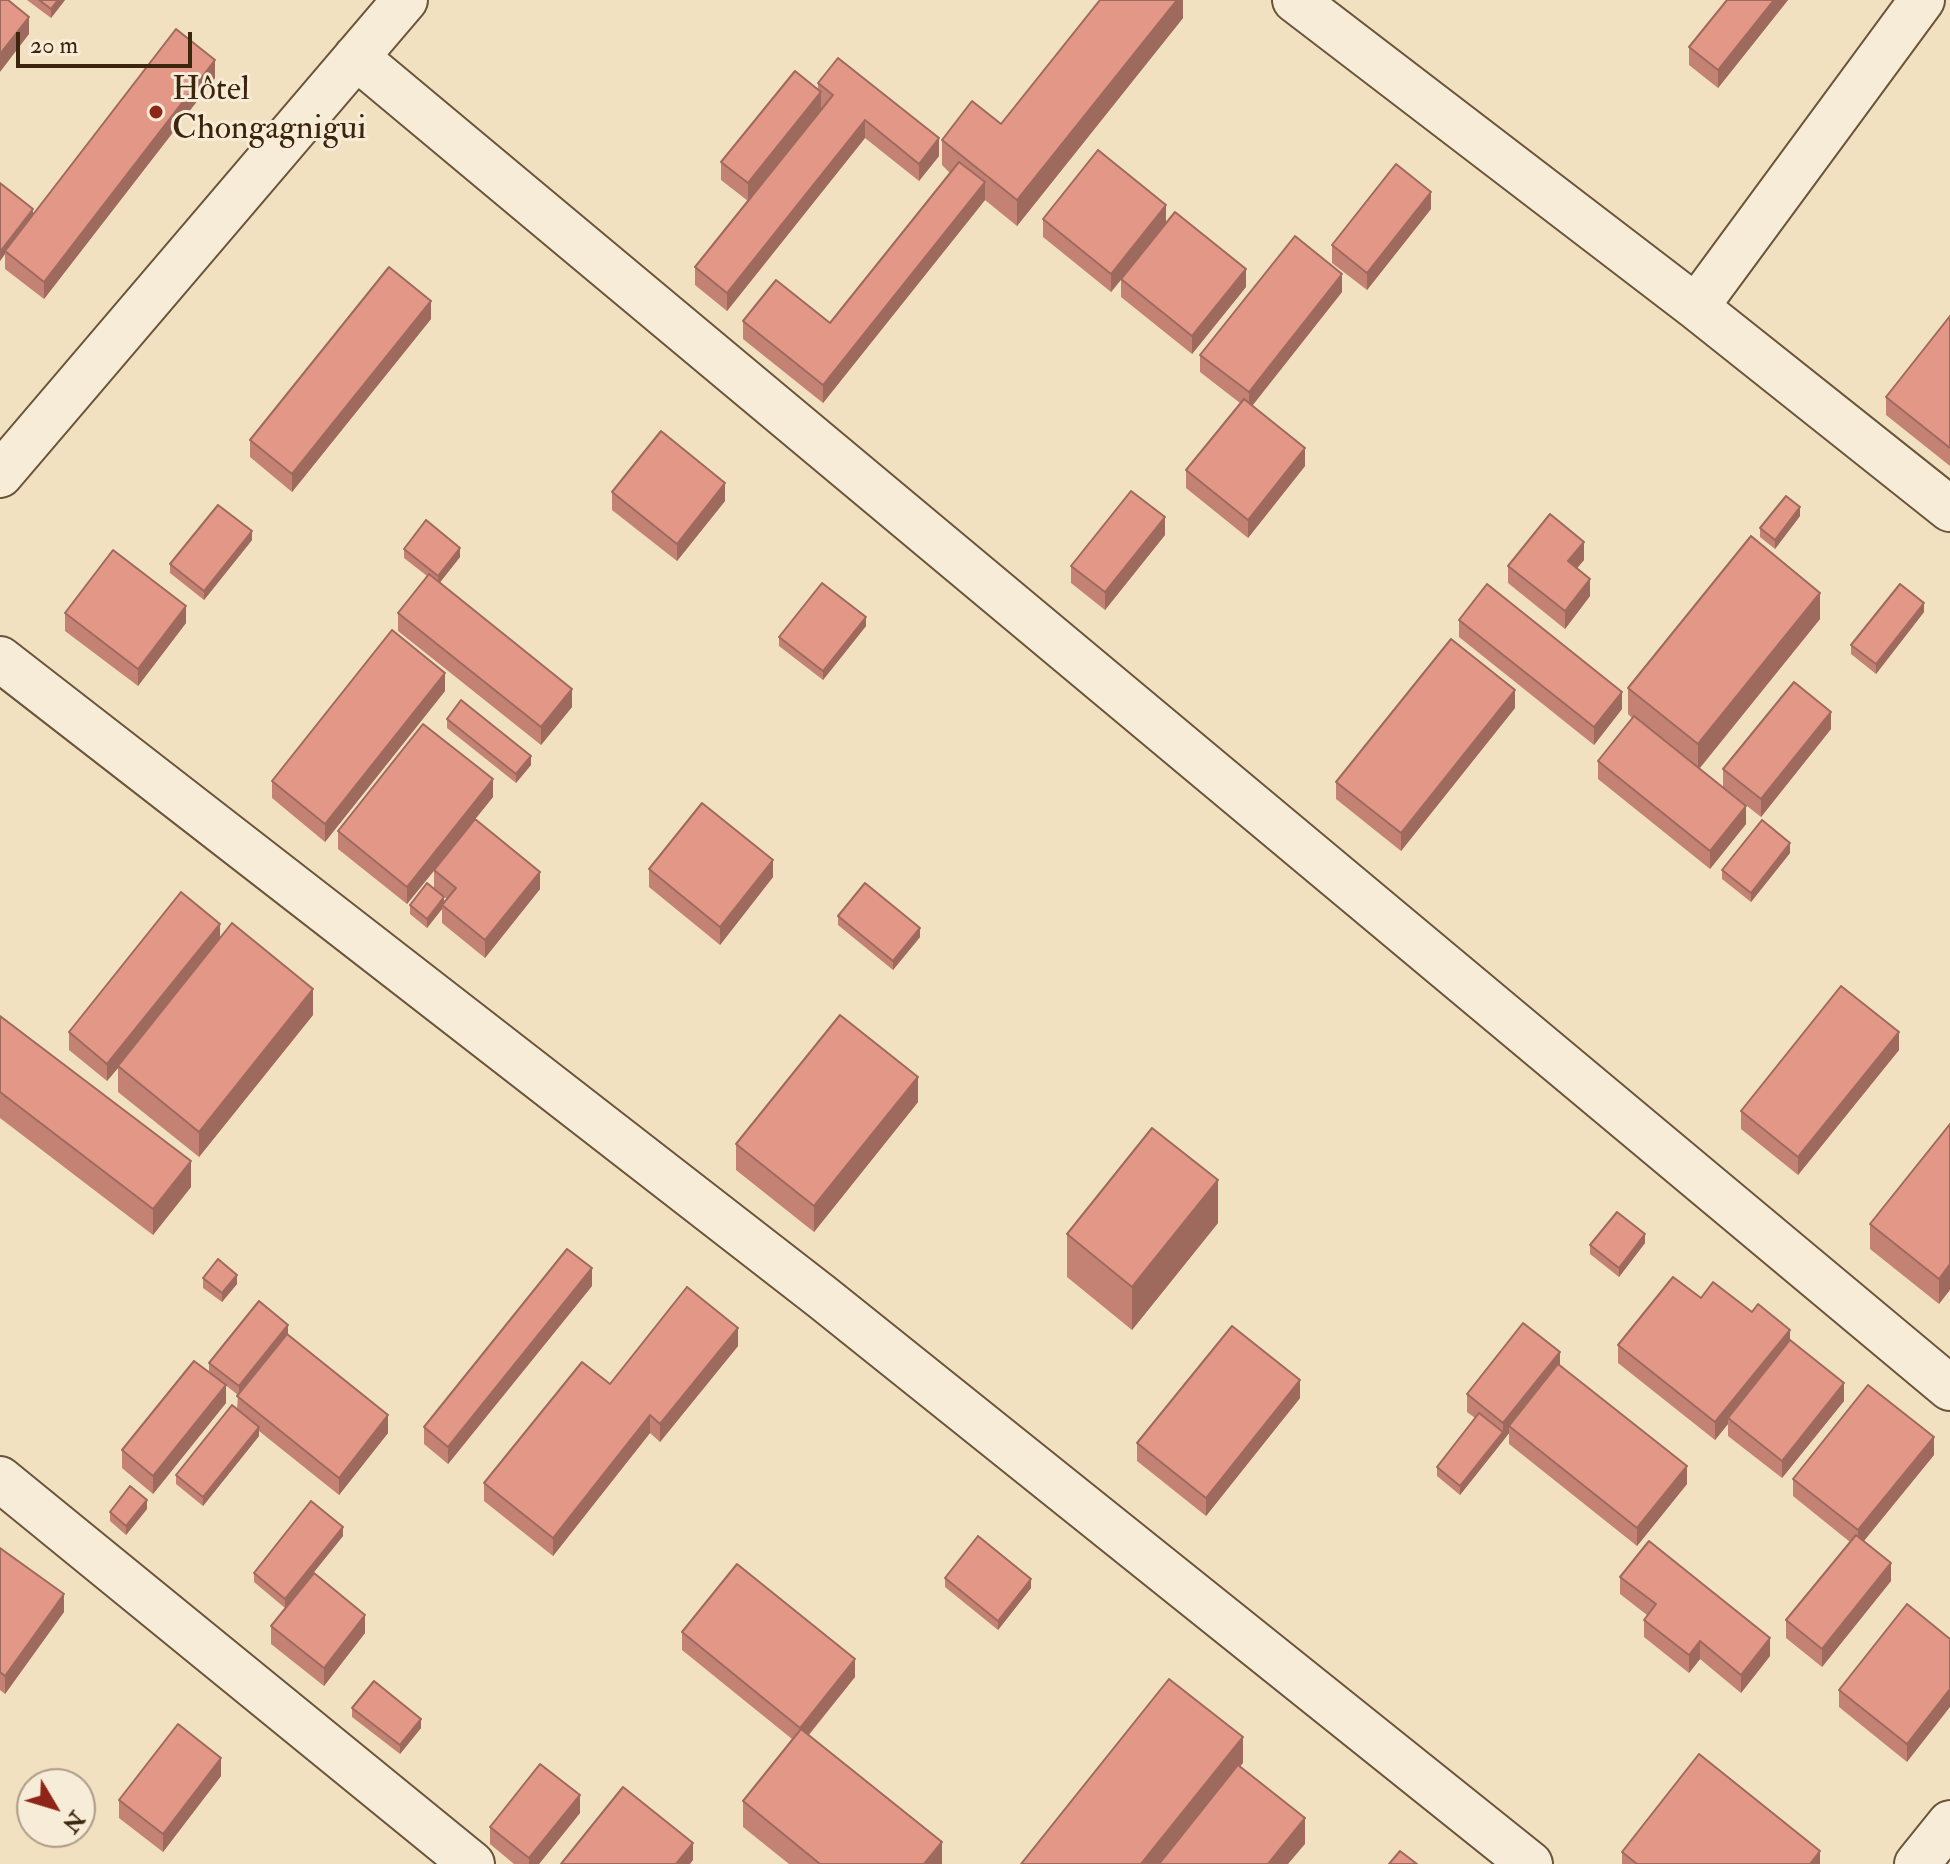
<!DOCTYPE html>
<meta charset="utf-8">
<style>
body{margin:0}
#map{position:relative;width:1950px;height:1864px;overflow:hidden;background:#f2e1c1;font-family:"IM FELL Double Pica",serif}
canvas{display:block}
.north{position:absolute;left:16px;top:1768px;width:80px;height:80px;box-sizing:border-box;background:#f7ecd7;border:2px solid #ad9c86;border-radius:50%;rotate:128deg;font-size:22px;font-weight:700;line-height:32px;text-align:center;color:#3d250d}
.north::after{content:'';display:block;margin:auto;width:28px;height:36px;background:#8f2418;clip-path:polygon(50% 0,100% 100%,50% 72%,0 100%)}
.scale{position:absolute;left:16px;top:32px;width:176px;height:36px;box-sizing:border-box;border:4px solid #3d250d;border-top:0;padding-left:10px;font-size:24px;line-height:28px;white-space:nowrap;color:#3d250d;-webkit-text-stroke:6px #f7ecd7;paint-order:stroke}
</style>
<div id="map">
<canvas width="1950" height="1864"></canvas>
<div class="north">N</div>
<div class="scale">20 m</div>
</div>
<script>
const g = document.querySelector('canvas').getContext('2d');
g.lineJoin = 'round';
const shape = rows => new Path2D(rows.map(r => 'M' + r).join(''));
function strokePath(path, color, width, dash) { g.strokeStyle = color; g.lineWidth = width; g.lineCap = dash ? 'butt' : 'round'; g.setLineDash(dash || []); g.stroke(path); }
function paint(path, color) { g.fillStyle = color; g.fill(path, 'evenodd'); }
function label(font, color, halo, rows, align = 'center') {
  g.font = font + ' "IM FELL Double Pica",serif'; g.lineWidth = 6; g.setLineDash([]); g.textBaseline = 'middle'; g.strokeStyle = halo; g.fillStyle = color; for (const [text, x, y, turn = 0] of rows) {
    g.save(); g.translate(x, y); g.rotate((+turn || 0) * Math.PI / 180); g.textAlign = isNaN(turn) ? turn : align; if (halo) g.strokeText(text, 0, 0); g.fillText(text, 0, 0); g.restore();
  }
}
const minor = shape([
 [1295,0,1696,307,1950,509],
 [356,57,1950,1388],
 [1696,307,1922,0],
 [0,475,405,0],
 [0,659,822,1297,1530,1864],
 [0,1479,472,1864],
 [1917,1864,1950,1823]
]);
const wall = shape([
 [27,0,65,0,51,18],
 [1183,0,1183,18,1017,226,985,200,823,403,743,339,743,321,830,323,950,173,942,165,942,140,1001,124],
 [1727,0,1788,0,1718,88,1689,65,1689,47],
 [215,78,44,299,5,269,5,254,0,261,0,183,33,215],
 [818,83,939,156,919,181,865,138,727,311,695,285,695,267,748,201,721,180,721,162,818,89],
 [1431,209,1367,290,1332,263,1332,245],
 [1043,219,1166,222,1246,287,1192,354,1121,297,1121,280,1111,292,1043,237],
 [1342,292,1252,405,1305,466,1248,538,1186,488,1186,470,1240,403,1200,372,1200,355],
 [1950,316,1950,466,1886,415,1886,397],
 [431,319,292,492,250,457,250,440],
 [612,492,725,501,677,561,612,510],
 [1800,516,1775,549,1760,537,1760,528],
 [1165,535,1105,610,1071,583,1071,566],
 [252,540,204,600,170,573,170,564],
 [404,549,460,557,440,582,572,707,541,745,398,631,398,613,427,576,404,558],
 [1584,560,1577,568,1590,596,1565,629,1508,583,1508,566],
 [1924,612,1876,674,1851,654,1851,645],
 [65,613,186,623,138,686,65,631],
 [1820,619,1700,768,1746,824,1710,869,1598,779,1598,761,1632,718,1628,714,1628,688],
 [1459,620,1622,709,1594,745,1459,637],
 [866,626,823,680,779,646,779,637],
 [445,691,325,842,272,798,272,781],
 [1515,708,1401,851,1336,799,1336,782],
 [447,719,531,765,516,783,447,728],
 [1831,729,1761,817,1723,787,1723,769],
 [493,797,475,819,540,889,485,958,442,923,442,909,427,928,410,914,410,905,444,903,447,899,434,888,434,871,407,904,338,849,338,831],
 [1790,853,1751,902,1722,879,1722,870],
 [649,869,773,877,720,945,649,887],
 [838,916,920,937,893,970,838,925],
 [220,937,313,1015,199,1157,118,1092,118,1068,107,1081,69,1050,69,1032],
 [0,1016,191,1187,153,1235,0,1118],
 [1899,1050,1798,1175,1741,1129,1741,1111],
 [918,1102,814,1232,736,1170,736,1144],
 [1950,1124,1939,1304,1870,1249,1870,1224],
 [1218,1223,1132,1330,1067,1277,1067,1234],
 [1645,1243,1619,1277,1590,1254,1590,1245],
 [203,1278,237,1284,222,1302,203,1288],
 [592,1286,448,1464,424,1444,424,1427],
 [1701,1298,1790,1341,1844,1401,1782,1478,1728,1436,1728,1424,1715,1440,1618,1363,1618,1345],
 [288,1335,388,1433,339,1495,259,1431,259,1436,203,1506,176,1484,176,1475,237,1409,238,1395,209,1372,209,1363],
 [738,1346,660,1442,650,1433,553,1556,484,1501,484,1483,610,1384],
 [1560,1365,1687,1484,1637,1546,1509,1444,1509,1433,1460,1495,1437,1476,1437,1467,1475,1418,1467,1412,1467,1394],
 [1300,1398,1206,1516,1137,1461,1137,1443],
 [226,1403,153,1494,122,1468,122,1450],
 [1934,1455,1864,1541,1891,1581,1822,1667,1786,1638,1786,1620,1850,1542,1793,1496,1793,1479],
 [147,1509,126,1535,110,1521,110,1512],
 [343,1536,285,1608,254,1582,254,1573],
 [0,1548,64,1612,5,1694,0,1690],
 [1620,1577,1770,1656,1741,1693,1700,1659,1689,1673,1644,1637,1644,1620,1647,1615,1620,1594],
 [945,1578,1031,1588,998,1630,945,1587],
 [1907,1604,1907,1762,1839,1707,1839,1690],
 [271,1626,365,1633,324,1686,271,1644],
 [682,1632,855,1677,809,1735,942,1864,789,1864,743,1827,743,1801,792,1739,682,1650],
 [352,1708,421,1728,400,1754,352,1717],
 [221,1776,163,1852,119,1818,119,1800],
 [580,1813,539,1864,514,1864,490,1844,490,1827],
 [1622,1852,1820,1864,1622,1864]
]);
const shadedWall = shape([
 [58,0,65,0,51,18,51,9],
 [1177,0,1183,0,1183,18,1017,226,1017,200],
 [1774,0,1788,0,1718,88,1718,70],
 [29,17,29,34,0,72,0,54],
 [215,60,215,78,44,299,44,282],
 [821,92,821,109,748,201,748,183],
 [865,120,865,138,727,311,727,293],
 [939,138,939,156,919,181,919,164],
 [985,182,985,200,823,403,823,385],
 [1431,192,1431,209,1367,290,1367,273],
 [1166,205,1166,223,1111,292,1111,274],
 [33,209,33,218,5,251,5,254,0,261,0,252],
 [1246,269,1246,287,1192,354,1192,336],
 [1342,274,1342,292,1249,410,1249,392],
 [431,301,431,319,292,492,292,474],
 [1305,448,1305,466,1248,538,1248,520],
 [725,483,725,501,677,561,677,544],
 [1800,507,1800,516,1775,549,1775,540],
 [1165,517,1165,535,1105,610,1105,592],
 [252,531,252,540,204,600,204,591],
 [1584,542,1584,560,1568,579,1568,561],
 [460,548,460,557,438,585,438,576],
 [1590,579,1590,596,1565,629,1565,611],
 [1820,593,1820,619,1698,770,1698,744],
 [1924,603,1924,612,1876,674,1876,664],
 [186,606,186,623,138,686,138,669],
 [866,617,866,626,823,680,823,671],
 [445,673,445,691,325,842,325,824],
 [572,689,572,707,541,745,541,727],
 [1515,690,1515,708,1401,851,1401,833],
 [1622,692,1622,709,1594,745,1594,727],
 [1831,712,1831,729,1761,817,1761,799],
 [531,756,531,765,516,783,516,774],
 [493,779,493,797,407,904,407,887],
 [1746,806,1746,824,1710,869,1710,851],
 [1790,843,1790,853,1751,902,1751,893],
 [773,860,773,877,720,945,720,927],
 [540,872,540,889,485,958,485,940],
 [444,897,444,906,442,905,442,909,427,928,427,919],
 [220,924,220,941,118,1066,118,1068,107,1081,107,1064],
 [920,928,920,937,893,970,893,961],
 [313,989,313,1015,199,1157,199,1132],
 [1899,1032,1899,1050,1798,1175,1798,1157],
 [918,1077,918,1102,814,1232,814,1206],
 [191,1161,191,1187,153,1235,153,1209],
 [1218,1180,1218,1223,1132,1330,1132,1287],
 [1645,1234,1645,1243,1619,1277,1619,1268],
 [1950,1264,1950,1290,1939,1304,1939,1279],
 [592,1268,592,1286,448,1464,448,1447],
 [237,1275,237,1284,222,1302,222,1293],
 [288,1325,288,1334,239,1395,239,1386],
 [738,1328,738,1346,660,1442,660,1424],
 [1790,1330,1790,1347,1728,1418,1728,1424,1715,1440,1715,1422],
 [1560,1352,1560,1369,1509,1426,1509,1433,1503,1441,1503,1423],
 [1300,1380,1300,1398,1206,1516,1206,1498],
 [1844,1383,1844,1401,1782,1478,1782,1461],
 [226,1385,226,1403,153,1494,153,1476],
 [388,1415,388,1433,339,1495,339,1478],
 [650,1415,650,1433,553,1556,553,1538],
 [259,1427,259,1436,203,1506,203,1497],
 [1503,1432,1503,1441,1460,1495,1460,1486],
 [1934,1437,1934,1455,1858,1548,1858,1530],
 [1687,1466,1687,1484,1637,1546,1637,1528],
 [147,1500,147,1509,126,1535,126,1526],
 [343,1527,343,1536,285,1608,285,1599],
 [1891,1563,1891,1581,1822,1667,1822,1649],
 [1031,1579,1031,1588,998,1630,998,1621],
 [64,1594,64,1612,5,1694,5,1676],
 [365,1615,365,1633,324,1686,324,1668],
 [1770,1638,1770,1656,1741,1693,1741,1675],
 [1700,1641,1700,1659,1689,1673,1689,1655],
 [855,1659,855,1677,800,1745,800,1728],
 [1950,1689,1950,1707,1907,1762,1907,1744],
 [421,1719,421,1728,400,1754,400,1745],
 [1243,1737,1243,1763,1162,1864,1141,1864],
 [221,1758,221,1776,163,1852,163,1834],
 [580,1795,580,1813,539,1864,529,1864,529,1858],
 [1305,1818,1305,1844,1288,1864,1268,1864],
 [942,1842,942,1864,924,1864],
 [693,1843,693,1860,690,1864,676,1864],
 [1820,1851,1820,1864,1810,1864]
]);
const building = shape([
 [0,0,8,0,29,17,0,54,0,0],
 [39,0,58,0,51,9,39,0],
 [1100,0,1177,0,1017,200,942,140,972,101,1001,124,1100,0],
 [1727,0,1774,0,1718,70,1689,47,1727,0],
 [176,29,215,60,44,282,5,251,176,29],
 [838,58,939,138,919,164,865,120,727,293,695,267,833,95,818,83,838,58],
 [795,71,821,92,748,183,721,162,795,71],
 [1098,150,1166,205,1111,274,1043,219,1098,150],
 [959,162,985,182,823,385,743,321,776,280,830,323,959,162],
 [1396,164,1431,192,1367,273,1332,245,1396,164],
 [0,183,33,209,0,252,0,183],
 [1175,212,1246,269,1192,336,1121,279,1175,212],
 [1295,236,1342,274,1249,392,1200,355,1295,236],
 [389,267,431,301,292,474,250,440,389,267],
 [1950,316,1950,448,1886,397,1950,316],
 [1244,399,1305,448,1248,520,1186,470,1244,399],
 [661,431,725,483,677,544,612,492,661,431],
 [1131,491,1165,517,1105,592,1071,566,1131,491],
 [1786,496,1800,507,1775,540,1760,528,1786,496],
 [218,505,252,531,204,591,170,564,218,505],
 [1550,514,1584,542,1568,561,1590,579,1565,611,1508,566,1550,514],
 [426,520,460,548,438,576,404,549,426,520],
 [1751,536,1820,593,1698,744,1628,688,1751,536],
 [113,550,186,606,138,669,65,613,113,550],
 [429,574,572,689,541,727,398,613,429,574],
 [822,583,866,617,823,671,779,637,822,583],
 [1487,584,1622,692,1594,727,1459,620,1487,584],
 [1900,584,1924,603,1876,664,1851,645,1900,584],
 [392,630,445,673,325,824,272,781,392,630],
 [1451,639,1515,690,1401,833,1336,782,1451,639],
 [1794,682,1831,712,1761,799,1723,769,1794,682],
 [461,700,531,756,516,774,447,719,461,700],
 [1634,716,1746,806,1710,851,1598,761,1634,716],
 [423,724,493,779,407,887,338,831,423,724],
 [702,803,773,860,720,927,649,869,702,803],
 [475,819,540,872,485,940,442,905,456,888,434,870,475,819],
 [1762,820,1790,843,1751,893,1722,870,1762,820],
 [427,883,444,897,427,919,410,905,427,883],
 [865,883,920,928,893,961,838,916,865,883],
 [181,892,220,924,107,1064,69,1032,181,892],
 [232,923,313,989,199,1132,118,1066,232,923],
 [1841,986,1899,1032,1798,1157,1741,1111,1841,986],
 [840,1015,918,1077,814,1206,736,1144,840,1015],
 [0,1016,191,1161,153,1209,0,1092,0,1016],
 [1950,1124,1950,1264,1939,1279,1870,1224,1950,1124],
 [1152,1128,1218,1180,1132,1287,1067,1234,1152,1128],
 [1617,1212,1645,1234,1619,1268,1590,1245,1617,1212],
 [567,1249,592,1268,448,1447,424,1427,567,1249],
 [218,1259,237,1275,222,1293,203,1278,218,1259],
 [1673,1277,1701,1298,1713,1282,1752,1312,1758,1304,1790,1330,1715,1422,1618,1345,1673,1277],
 [687,1287,738,1328,660,1424,650,1415,553,1538,484,1483,582,1362,610,1384,687,1287],
 [259,1301,288,1325,239,1386,209,1363,259,1301],
 [1523,1323,1560,1352,1503,1423,1467,1394,1523,1323],
 [1232,1326,1300,1380,1206,1498,1137,1443,1232,1326],
 [287,1334,388,1415,339,1478,237,1396,287,1334],
 [1790,1340,1844,1383,1782,1461,1728,1418,1790,1340],
 [194,1361,226,1385,153,1476,122,1450,194,1361],
 [1558,1364,1687,1466,1637,1528,1509,1426,1558,1364],
 [1868,1385,1934,1437,1858,1530,1793,1479,1868,1385],
 [232,1405,259,1427,203,1497,176,1475,232,1405],
 [1479,1413,1503,1432,1460,1486,1437,1467,1479,1413],
 [130,1486,147,1500,126,1526,110,1512,130,1486],
 [311,1501,343,1527,285,1599,254,1573,311,1501],
 [1856,1535,1891,1563,1822,1649,1786,1620,1856,1535],
 [978,1536,1031,1579,998,1621,945,1578,978,1536],
 [1649,1541,1770,1638,1741,1675,1700,1641,1689,1655,1644,1620,1656,1604,1620,1577,1649,1541],
 [0,1548,64,1594,5,1676,0,1672,0,1548],
 [737,1564,855,1659,800,1728,682,1632,737,1564],
 [314,1573,365,1615,324,1668,271,1626,314,1573],
 [1907,1604,1950,1639,1950,1689,1907,1744,1839,1690,1907,1604],
 [1169,1679,1243,1737,1141,1864,1021,1864,1169,1679],
 [374,1681,421,1719,400,1745,352,1708,374,1681],
 [178,1724,221,1758,163,1834,119,1800,178,1724],
 [801,1729,942,1842,924,1864,820,1864,743,1801,801,1729],
 [1699,1754,1820,1851,1810,1864,1637,1864,1622,1852,1699,1754],
 [540,1764,580,1795,529,1858,490,1827,540,1764],
 [1238,1765,1305,1818,1268,1864,1159,1864,1238,1765],
 [623,1787,693,1843,676,1864,561,1864,623,1787],
 [1400,1851,1417,1864,1389,1864,1400,1851]
]);
const markers = [
 [156,112,8,"#8f2418"]
];
const poiNames = [
 ["Hôtel",172,92],
 ["Chongagnigui",172,131]
];
strokePath(minor, '#6a543a', 48);
strokePath(minor, '#f7ecd7', 44);
paint(wall, '#c38273');
paint(shadedWall, '#9f6a5e');
paint(building, '#e39786');
strokePath(building, '#9f6a5e', 2);
for (const [x, y, r, color] of markers) { const dot = new Path2D(); dot.arc(x, y, r, 0, 2 * Math.PI); g.fillStyle = color; g.fill(dot); strokePath(dot, '#f7ecd7', 3); }
label('34px', '#3d250d', '#f7ecd7', poiNames, 'left');
</script>
